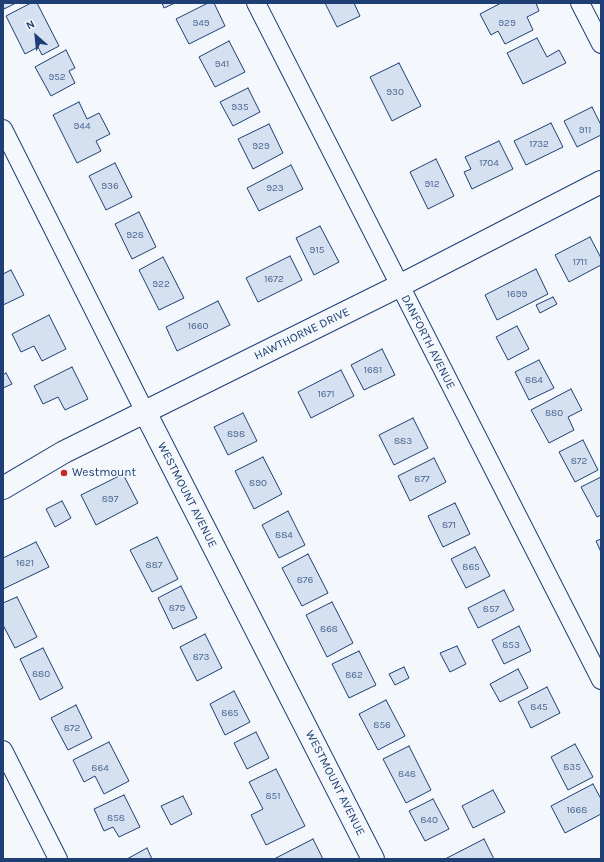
<!DOCTYPE html>
<style>
body{margin:0}
#map{position:relative;width:604px;height:862px;overflow:hidden;background:#f4f7fb;font-family:Karla,sans-serif}
canvas{display:block}
.frame{position:absolute;inset:0;border:4px solid #1d3f73;pointer-events:none}
.north{position:absolute;left:16px;top:16px;width:40px;height:40px;-webkit-text-stroke:3px #f4f7fb;paint-order:stroke;rotate:333deg;font-size:11px;font-weight:700;line-height:16px;text-align:center;color:#1d3f73}
.north::after{content:'';display:block;margin:auto;width:14px;height:18px;background:#1d3f73;clip-path:polygon(50% 0,100% 100%,50% 72%,0 100%)}
</style>
<div id="map">
<canvas width="604" height="862"></canvas>
<div class="frame"></div>
<div class="north">N</div>
</div>
<script>
const g = document.querySelector('canvas').getContext('2d');
g.lineJoin = 'round';
function paint(path, color) { g.fillStyle = color; g.fill(path, 'evenodd'); }
const shape = rows => new Path2D(rows.map(r => 'M' + r).join(''));
function strokePath(path, color, width, dash) { g.strokeStyle = color; g.lineWidth = width; g.lineCap = dash ? 'butt' : 'round'; g.setLineDash(dash || []); g.stroke(path); }
function label(font, color, halo, rows, align = 'center') {
  g.font = font + ' Karla,sans-serif'; g.lineWidth = 3; g.setLineDash([]); g.textBaseline = 'middle'; g.strokeStyle = halo; g.fillStyle = color; for (const [text, x, y, turn = 0] of rows) {
    g.save(); g.translate(x, y); g.rotate((+turn || 0) * Math.PI / 180); g.textAlign = isNaN(turn) ? turn : align; if (halo) g.strokeText(text, 0, 0); g.fillText(text, 0, 0); g.restore();
  }
}
const building = shape([
 [3,3,16,3,4,9,3,3],
 [31,3,37,3,59,46,42,55,38,47,25,54,6,16,31,3],
 [162,3,175,3,164,8,162,3],
 [208,3,214,3,225,26,189,44,176,19,208,3],
 [325,3,354,3,360,16,337,27,325,3],
 [501,3,536,3,539,11,527,17,533,30,505,44,498,31,491,35,480,14,501,3],
 [537,38,547,57,559,50,566,63,523,84,507,53,537,38],
 [229,41,245,72,215,87,199,57,229,41],
 [66,50,75,68,69,71,75,83,51,96,35,67,66,50],
 [399,63,421,106,392,121,370,77,399,63],
 [248,88,260,112,233,126,220,102,248,88],
 [79,102,87,119,99,113,110,134,96,141,101,151,77,163,53,115,79,102],
 [592,107,601,125,601,135,577,147,564,121,592,107],
 [551,123,563,147,526,165,514,141,551,123],
 [269,124,283,153,253,169,238,139,269,124],
 [499,141,513,169,472,189,464,172,471,169,465,157,499,141],
 [436,159,454,196,428,209,410,172,436,159],
 [115,163,132,197,106,210,89,176,115,163],
 [291,165,303,189,259,211,247,188,291,165],
 [139,212,156,247,132,259,115,224,139,212],
 [320,226,339,262,314,275,296,238,320,226],
 [590,237,601,258,601,265,569,282,555,255,590,237],
 [290,256,302,280,258,302,246,278,290,256],
 [163,257,184,298,159,310,139,270,163,257],
 [536,269,548,294,497,320,485,295,536,269],
 [11,270,24,295,3,305,3,274,11,270],
 [553,297,557,304,540,313,536,305,553,297],
 [218,301,230,325,177,351,166,327,218,301],
 [49,315,66,349,42,361,34,346,21,352,12,334,49,315],
 [517,326,529,349,508,360,496,337,517,326],
 [382,349,395,375,364,390,351,365,382,349],
 [539,360,554,388,529,400,515,372,539,360],
 [72,367,88,399,65,410,58,397,43,404,34,386,72,367],
 [341,370,354,396,311,418,298,392,341,370],
 [6,373,12,384,3,388,3,375,6,373],
 [571,389,582,410,568,417,574,430,549,443,531,410,571,389],
 [243,413,257,441,228,455,214,427,243,413],
 [413,418,428,448,394,465,379,435,413,418],
 [583,440,598,470,575,482,559,452,583,440],
 [263,457,282,494,254,509,235,471,263,457],
 [434,458,446,482,410,501,398,476,434,458],
 [123,474,138,503,96,525,81,495,123,474],
 [601,477,601,515,597,517,581,487,601,477],
 [62,501,71,518,55,527,46,509,62,501],
 [455,503,470,534,443,547,428,516,455,503],
 [288,511,305,545,279,558,262,525,288,511],
 [157,537,178,579,152,592,130,550,157,537],
 [601,539,601,552,596,541,601,539],
 [36,542,49,567,3,589,3,558,36,542],
 [475,547,490,576,466,588,451,559,475,547],
 [308,554,328,593,302,606,282,568,308,554],
 [181,586,197,618,173,629,158,598,181,586],
 [504,590,514,610,478,628,468,608,504,590],
 [17,597,37,637,15,648,3,625,3,603,17,597],
 [332,602,353,643,327,657,306,615,332,602],
 [519,626,531,651,504,664,492,640,519,626],
 [205,634,222,668,197,681,180,647,205,634],
 [457,646,466,664,450,672,440,653,457,646],
 [43,648,63,688,40,700,20,659,43,648],
 [359,651,376,685,349,698,332,664,359,651],
 [404,667,409,678,395,685,389,674,404,667],
 [518,669,528,688,500,702,490,684,518,669],
 [547,687,560,713,531,728,518,702,547,687],
 [234,691,250,722,225,735,210,704,234,691],
 [386,700,405,736,378,750,359,714,386,700],
 [76,705,92,738,68,750,51,718,76,705],
 [256,732,269,758,247,769,234,743,256,732],
 [109,742,129,781,104,794,95,776,84,782,73,760,109,742],
 [575,744,593,777,568,790,551,757,575,744],
 [409,746,431,790,406,803,383,759,409,746],
 [276,769,305,826,266,845,251,815,263,809,249,782,276,769],
 [593,784,601,799,601,814,565,833,551,806,593,784],
 [493,790,505,812,473,828,462,806,493,790],
 [124,795,140,827,119,837,113,827,104,831,94,809,124,795],
 [183,796,192,814,171,825,161,806,183,796],
 [433,799,449,829,425,841,409,811,433,799],
 [313,839,323,859,274,859,313,839],
 [484,839,494,859,445,859,484,839],
 [147,848,152,859,127,859,147,848]
]);
const minor = shape([
 [256,3,601,680],
 [580,3,601,44],
 [3,129,145,412],
 [3,750,58,859]
]);
const tertiary = shape([
 [145,412,373,859],
 [3,488,64,452,399,286,601,182]
]);
const markers = [
 [64,473,4,"#c62828"]
];
const numberNames = [
 ["949",201,23],
 ["929",507,23],
 ["941",222,64],
 ["952",57,77],
 ["930",395,92],
 ["935",240,107],
 ["944",82,126],
 ["911",585,130],
 ["1732",539,144],
 ["929",261,146],
 ["1704",489,163],
 ["912",432,184],
 ["936",110,186],
 ["923",275,188],
 ["928",135,235],
 ["915",317,250],
 ["1711",580,262],
 ["1672",274,279],
 ["922",161,284],
 ["1699",517,294],
 ["1660",198,326],
 ["1681",373,370],
 ["884",534,380],
 ["1671",326,394],
 ["880",554,413],
 ["898",236,434],
 ["883",403,441],
 ["872",579,461],
 ["877",422,479],
 ["890",258,483],
 ["897",110,499],
 ["871",449,525],
 ["884",284,535],
 ["1621",25,563],
 ["887",154,565],
 ["865",471,567],
 ["876",305,580],
 ["879",177,608],
 ["857",491,609],
 ["868",329,629],
 ["853",511,645],
 ["873",201,657],
 ["880",41,674],
 ["862",354,675],
 ["845",539,707],
 ["865",230,713],
 ["856",382,725],
 ["872",72,728],
 ["835",572,767],
 ["864",100,768],
 ["848",407,774],
 ["851",273,796],
 ["1668",577,810],
 ["858",116,818],
 ["840",429,820]
];
const streetNames = [
 ["HAWTHORNE DRIVE",302,334,-26],
 ["DANFORTH AVENUE",428,342,63],
 ["WESTMOUNT AVENUE",187,495,63],
 ["WESTMOUNT AVENUE",335,783,63]
];
const poiNames = [
 ["Westmount",72,473]
];
paint(building, '#d5e0f0');
strokePath(building, '#1d3f73', 1);
strokePath(minor, '#1d3f73', 20);
strokePath(tertiary, '#1d3f73', 24);
strokePath(minor, '#f4f7fb', 18);
strokePath(tertiary, '#f4f7fb', 22);
for (const [x, y, r, color] of markers) { const dot = new Path2D(); dot.arc(x, y, r, 0, 2 * Math.PI); g.fillStyle = color; g.fill(dot); strokePath(dot, '#f4f7fb', 1.5); }
label('10px', '#4b6792', null, numberNames);
label('12px', '#1d3f73', '#f4f7fb', streetNames);
label('12px', '#1d3f73', '#f4f7fb', poiNames, 'left');
</script>
